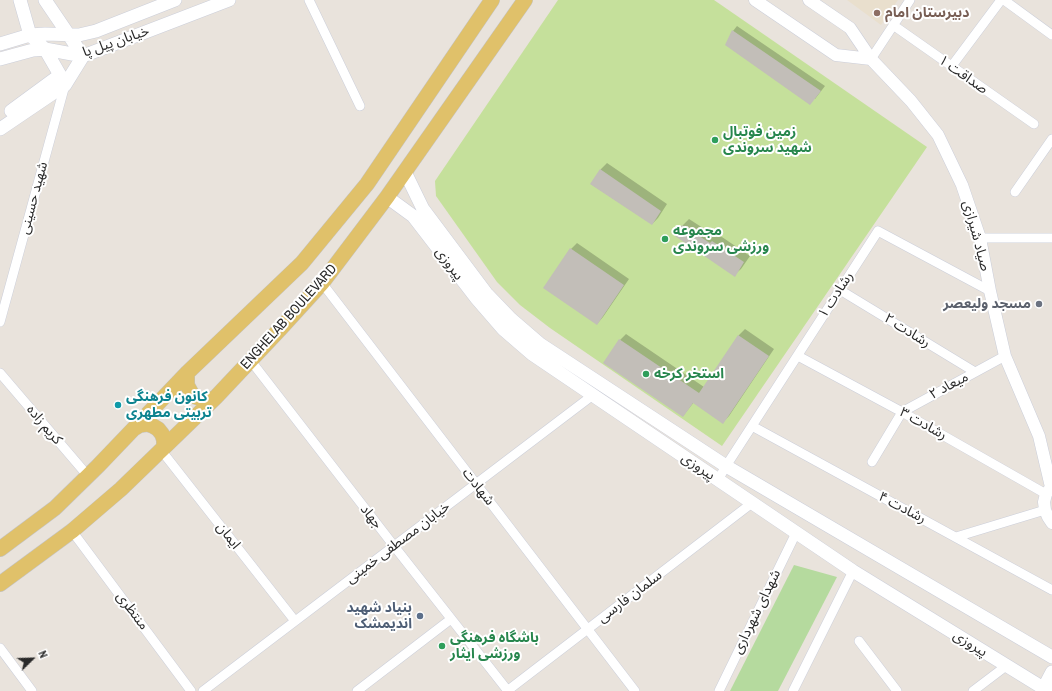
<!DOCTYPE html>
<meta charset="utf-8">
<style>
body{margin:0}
#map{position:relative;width:1052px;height:691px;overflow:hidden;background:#e9e3dc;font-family:"Archivo Narrow",sans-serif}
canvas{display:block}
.north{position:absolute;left:12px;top:639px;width:40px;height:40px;-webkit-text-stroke:3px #fff;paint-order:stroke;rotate:67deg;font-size:11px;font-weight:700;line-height:16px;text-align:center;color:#292929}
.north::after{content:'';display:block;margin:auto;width:14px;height:18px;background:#292929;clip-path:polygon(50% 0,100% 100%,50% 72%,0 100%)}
</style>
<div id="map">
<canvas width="1052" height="691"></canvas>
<div class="north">N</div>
</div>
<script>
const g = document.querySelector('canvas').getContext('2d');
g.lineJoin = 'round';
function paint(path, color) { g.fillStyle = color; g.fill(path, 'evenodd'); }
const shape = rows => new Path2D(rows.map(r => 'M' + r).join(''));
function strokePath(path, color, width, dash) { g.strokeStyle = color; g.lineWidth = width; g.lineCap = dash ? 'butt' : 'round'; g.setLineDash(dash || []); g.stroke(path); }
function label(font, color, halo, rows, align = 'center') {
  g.font = font + ' "Archivo Narrow","Noto Sans Arabic",sans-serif'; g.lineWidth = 4; g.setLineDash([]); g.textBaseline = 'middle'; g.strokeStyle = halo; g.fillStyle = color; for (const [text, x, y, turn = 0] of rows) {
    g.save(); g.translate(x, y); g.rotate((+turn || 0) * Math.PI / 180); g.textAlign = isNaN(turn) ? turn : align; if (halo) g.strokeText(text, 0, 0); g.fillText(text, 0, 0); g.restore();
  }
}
const education = shape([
 [847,0,898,0,881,25]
]);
const green = shape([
 [794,565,837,577,778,691,730,691]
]);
const pitch = shape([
 [558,0,714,0,927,147,722,446,550,328,520,305,497,282,436,196,435,181]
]);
const shadow = shape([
 [737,26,825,86,815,99,733,31],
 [607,163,667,204,658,218,652,224,591,184,601,169],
 [689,219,717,237,719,235,750,256,741,269,734,275,676,236,683,225],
 [577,243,629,279,603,317,597,324,571,249],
 [745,329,774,349,729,416,723,422,694,402,683,416,620,340,626,334,704,387,739,335]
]);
const building = shape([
 [732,30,821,91,810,105,725,45],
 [600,169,661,211,652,225,590,184],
 [682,225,710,243,712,241,744,262,735,277,675,236],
 [570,248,624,285,597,325,543,288],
 [738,335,769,356,723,424,693,403,683,417,603,363,619,339,699,393]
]);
const minor = shape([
 [309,0,360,106],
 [1004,0,1052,35],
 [893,25,1034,124],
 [871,59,910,0],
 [951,67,1001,0],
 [1015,192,1052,139],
 [980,238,1052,238],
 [322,283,635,691],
 [840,290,975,372],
 [0,322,65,85,64,83],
 [798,356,902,412,1046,494],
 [251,361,394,546,508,691],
 [0,373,88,476],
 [752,426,1052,590],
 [161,450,295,621],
 [872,462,902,412,1005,356],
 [718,480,726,466,878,231,990,291],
 [72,531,191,691],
 [956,537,1045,510],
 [859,641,897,691],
 [0,648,32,691],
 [203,691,593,395],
 [357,691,451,619],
 [507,691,752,503],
 [719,691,796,533],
 [793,691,853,571],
 [973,691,1006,666]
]);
const tertiary = shape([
 [755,0,836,55,871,59],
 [809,0,850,28,871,59,911,101,938,135,962,185,980,238,990,291,1005,356,1039,436,1051,487],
 [1052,486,1046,494,1044,502,1045,510,1048,517,1052,523]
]);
const secondary = shape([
 [0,44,30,35,45,34,79,35,96,31,175,0],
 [0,59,33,50,45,49,83,56,229,0],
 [11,111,60,75,45,49,30,35,20,0],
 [0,129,65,85,83,56,45,0],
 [405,172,423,209,486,293,511,319,540,344,726,466,1052,657],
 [387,197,413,216,477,299,503,329,532,354,853,571,1048,691],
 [1042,691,1052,672]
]);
const primary = shape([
 [187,373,187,385,193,396,205,400,211,400,216,397],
 [135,428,140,425,147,424,153,426,158,429,162,434,164,440,164,446],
 [0,549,55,508,98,466,187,373,302,263,367,184,492,0],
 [0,584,72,531,121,489,216,397,281,328,322,283,387,197,525,0]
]);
const markers = [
 [877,13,4,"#8d6e63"],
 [715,140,4,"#2e9e5b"],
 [665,239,4,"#2e9e5b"],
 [1039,304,4,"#6b7280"],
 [646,374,4,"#2e9e5b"],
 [118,405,4,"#0f9aa8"],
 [420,616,4,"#5c6f8a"],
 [442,646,4,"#2e9e5b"]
];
const educationNames = [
 ["دبیرستان امام",885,13]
];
const streetNames = [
 ["خیابان پیل پا",116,42,-19],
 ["صداقت ۱",963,75,35],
 ["شهید حسینی",34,198,-75],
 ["صیاد شیرازی",976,236,75],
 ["پیروزی",449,264,53],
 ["رشادت ۱",836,295,-57],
 ["ENGHELAB BOULEVARD",289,317,-48],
 ["رشادت ۲",907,331,32],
 ["میعاد ۲",949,386,-28],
 ["رشادت ۳",923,424,29],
 ["کریم زاده",44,425,50],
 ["پیروزی",698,467,34],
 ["شهادت",478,487,52],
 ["رشادت ۴",902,508,28],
 ["جهاد",371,517,52],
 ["ایمان",228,536,52],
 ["خیابان مصطفی خمینی",398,543,-37],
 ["سلمان فارسی",630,597,-37],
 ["منتظری",132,611,53],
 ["شهدای شهرداری",757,612,-64],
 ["پیروزی",970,644,32]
];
const leisureNames = [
 ["زمین فوتبال",723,132],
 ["شهید سروندی",723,148],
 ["مجموعه",673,231],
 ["ورزشی سروندی",673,247],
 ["استخر کرخه",654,374],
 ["باشگاه فرهنگی",450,638],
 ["ورزشی ایثار",450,654]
];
const worshipNames = [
 ["مسجد ولیعصر",1031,304]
];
const cultureNames = [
 ["کانون فرهنگی",126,397],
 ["تربیتی مطهری",126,413]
];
const serviceNames = [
 ["بنیاد شهید",412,608],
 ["اندیمشک",412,624]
];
paint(education, '#e9dfcd');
paint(green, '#b5da9e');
paint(pitch, '#c5e09b');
paint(shadow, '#0003');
paint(building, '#c2beb8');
strokePath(minor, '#cbced9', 10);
strokePath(tertiary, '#cbced9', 13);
strokePath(secondary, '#cbced9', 14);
strokePath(primary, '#c3c3c3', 16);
strokePath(minor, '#fff', 9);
strokePath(tertiary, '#fff', 12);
strokePath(secondary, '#fff', 13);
strokePath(primary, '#e0c16a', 15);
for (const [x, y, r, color] of markers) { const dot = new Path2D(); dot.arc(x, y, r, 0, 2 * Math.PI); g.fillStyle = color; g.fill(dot); strokePath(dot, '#fff', 1.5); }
label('bold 14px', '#785e54', '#fff', educationNames, 'left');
label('14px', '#292929', '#fff', streetNames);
label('bold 14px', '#27864d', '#fff', leisureNames, 'left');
label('bold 14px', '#5b616d', '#fff', worshipNames, 'right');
label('bold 14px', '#0d838f', '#fff', cultureNames, 'left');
label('bold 14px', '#4e5e75', '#fff', serviceNames, 'right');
</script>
